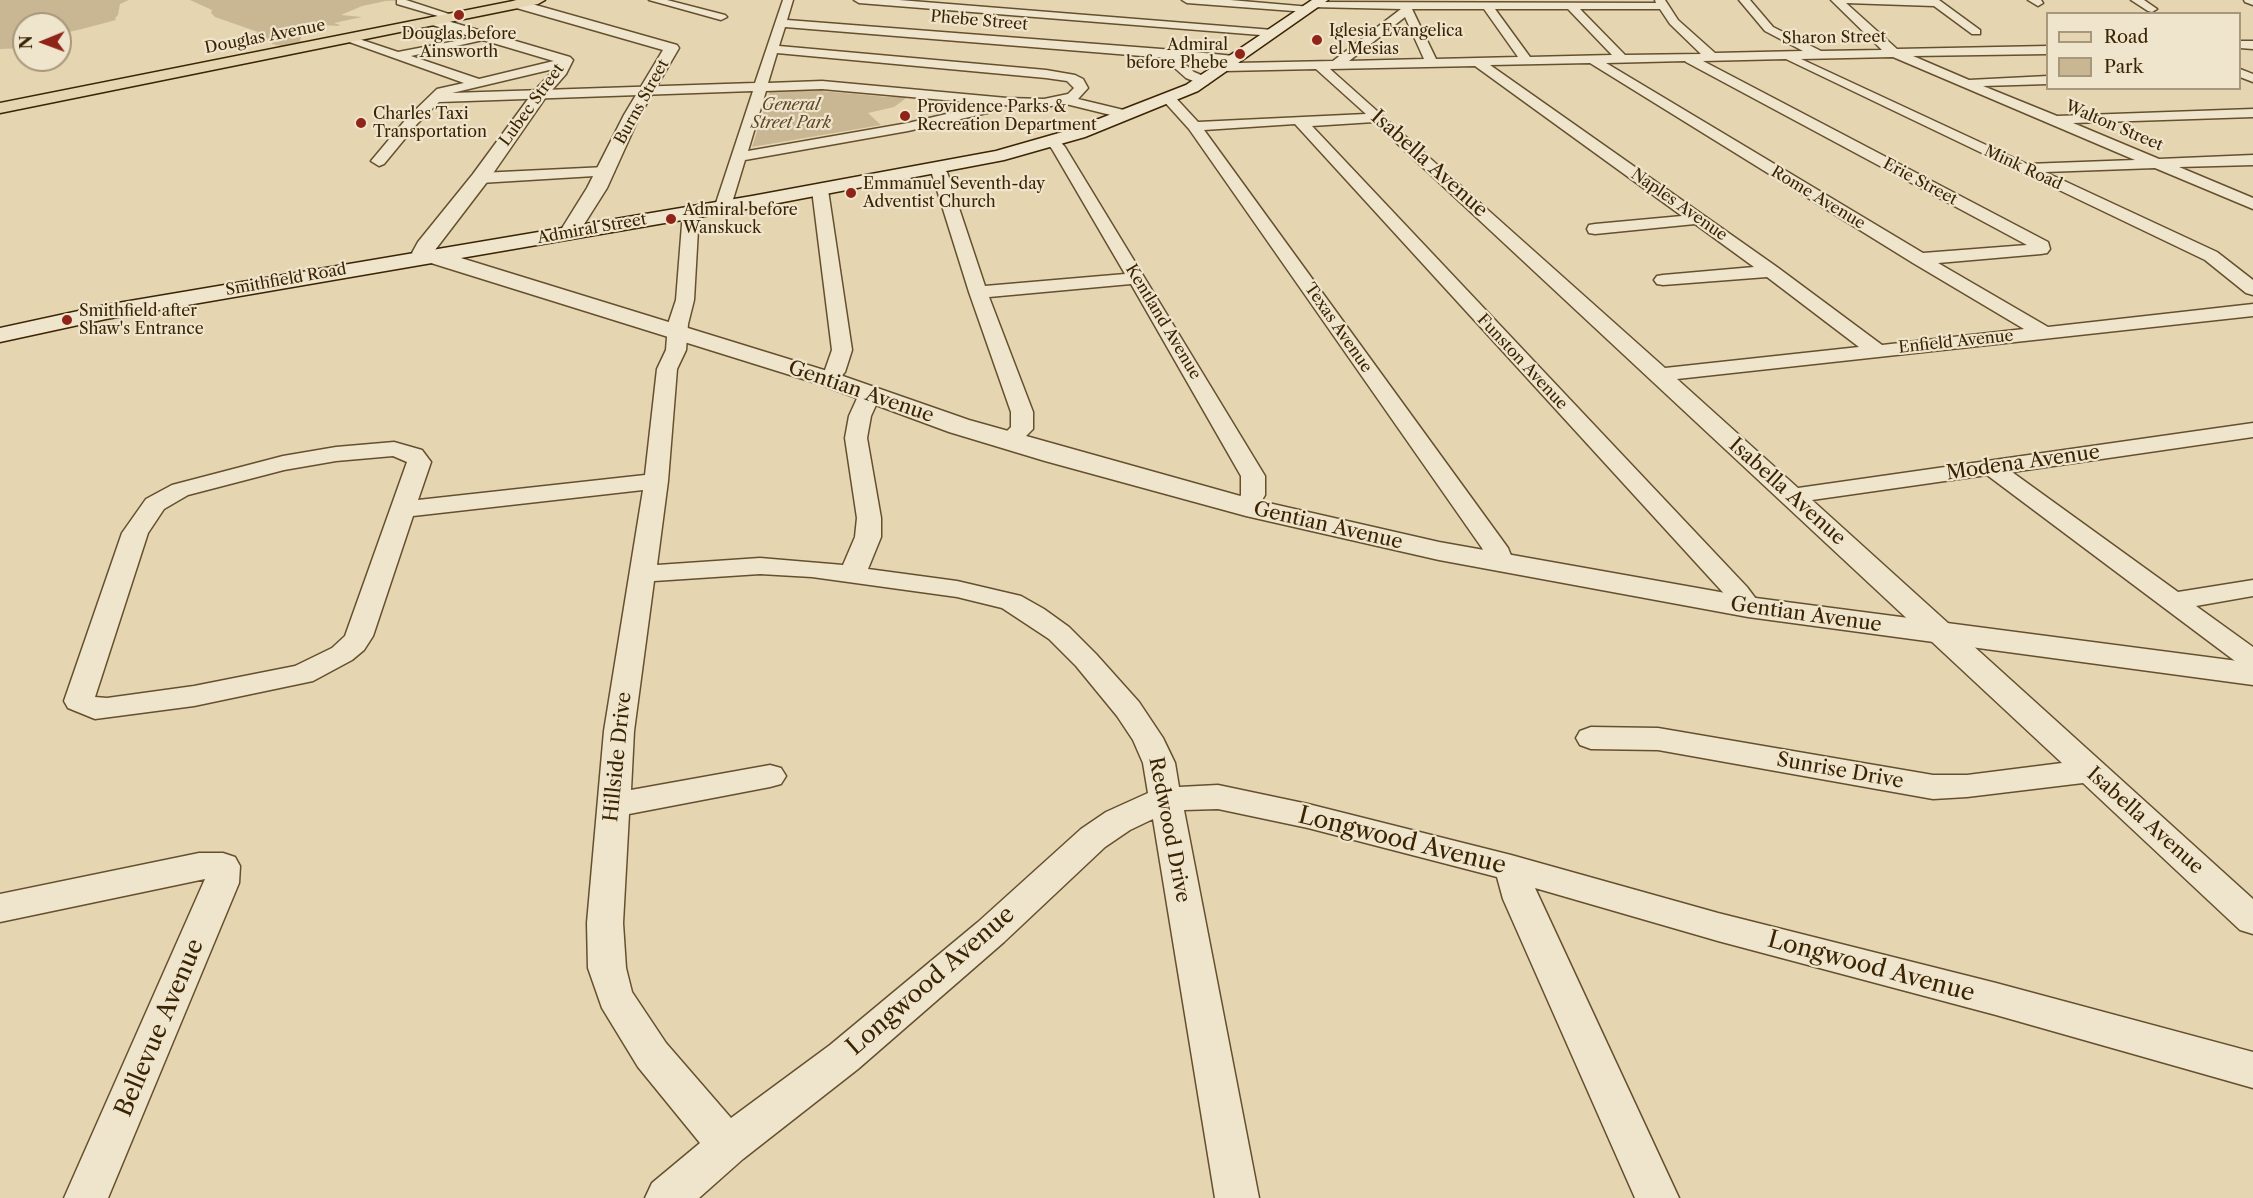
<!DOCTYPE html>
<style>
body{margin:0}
#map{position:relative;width:2253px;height:1198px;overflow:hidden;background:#e6d5b1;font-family:"Libre Caslon Text",serif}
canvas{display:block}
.legend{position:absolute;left:2046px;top:12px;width:195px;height:78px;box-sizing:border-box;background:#efe4cc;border:2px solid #a7977b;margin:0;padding:8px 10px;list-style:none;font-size:18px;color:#3a2402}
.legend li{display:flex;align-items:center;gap:12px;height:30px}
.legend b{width:30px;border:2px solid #a7977b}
.north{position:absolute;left:12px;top:12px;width:60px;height:60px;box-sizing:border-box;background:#efe4cc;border:2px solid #a7977b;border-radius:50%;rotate:269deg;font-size:16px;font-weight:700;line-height:24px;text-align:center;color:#3a2402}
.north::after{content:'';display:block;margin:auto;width:21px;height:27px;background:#8f2418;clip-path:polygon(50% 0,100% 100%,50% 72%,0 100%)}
</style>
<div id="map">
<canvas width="2253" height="1198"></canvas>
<ul class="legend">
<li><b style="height:8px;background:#e6d5b1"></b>Road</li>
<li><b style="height:16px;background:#c9b793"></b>Park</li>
</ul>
<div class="north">N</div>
</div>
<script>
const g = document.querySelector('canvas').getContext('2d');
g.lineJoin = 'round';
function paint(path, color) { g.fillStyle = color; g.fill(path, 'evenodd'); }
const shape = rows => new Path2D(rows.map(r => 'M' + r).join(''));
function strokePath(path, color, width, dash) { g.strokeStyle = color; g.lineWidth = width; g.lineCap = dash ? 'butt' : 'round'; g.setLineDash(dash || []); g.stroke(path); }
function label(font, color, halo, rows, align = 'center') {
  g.font = font + ' "Libre Caslon Text",serif'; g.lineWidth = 4.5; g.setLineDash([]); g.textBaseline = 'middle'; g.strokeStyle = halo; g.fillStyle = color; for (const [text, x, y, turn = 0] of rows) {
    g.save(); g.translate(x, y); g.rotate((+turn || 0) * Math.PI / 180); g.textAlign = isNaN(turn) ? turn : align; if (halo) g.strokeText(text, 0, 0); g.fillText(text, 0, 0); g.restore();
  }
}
const green = shape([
 [0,0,129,0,120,4,118,15,115,18,116,20,82,29,60,34,60,24,24,24,24,48,0,49],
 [190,0,417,0,386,1,362,6,341,15,362,17,334,23,340,25,338,26,322,25,301,37,300,41,310,43,285,47,272,44,272,40,241,42,258,32,215,17,211,13,212,10],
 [806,87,821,91,888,97,909,96,894,107,868,113,881,125,752,147,771,88]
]);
const minor = shape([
 [397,0,406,0,458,17,452,20,448,19,397,4,397,0],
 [649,0,667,0,725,15,727,17,721,20,649,0],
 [783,0,793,0,787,20,1174,50,1234,56,1240,60,1237,63,1333,61,1401,9,1311,7,1311,11,1307,12,1187,3,1182,0,1230,0,1311,7,1311,3,1315,2,1656,3,1655,0,1665,0,1678,20,1715,53,1803,51,1765,31,1739,0,1750,0,1773,27,1821,51,1882,50,1831,0,1939,0,1980,30,1980,34,1972,34,1934,6,1846,3,1897,49,2048,46,2048,54,1913,56,1969,80,2048,76,2048,84,1983,86,2057,116,2253,109,2253,117,2073,123,2159,159,2253,155,2253,165,2179,167,2253,198,2253,209,2155,168,2045,172,2217,252,2253,280,2253,295,2246,293,2205,260,1786,59,1703,61,2048,242,2050,249,2047,253,2041,254,1938,263,2048,327,2253,304,2253,316,1677,379,1798,488,2253,423,2253,437,2012,472,2178,592,2253,580,2253,596,2196,606,2253,647,2253,670,2243,667,1987,475,1812,500,2253,899,2253,934,2240,930,2083,783,1967,797,1933,799,1658,750,1591,749,1580,745,1576,738,1580,731,1591,727,1658,728,1933,775,1967,775,2062,763,1374,122,1312,126,1747,587,1762,607,1758,613,1748,615,1738,613,1729,599,1295,124,1204,130,1508,548,1514,563,1510,569,1501,571,1492,569,1482,548,1189,129,1161,98,1168,94,1173,95,1198,122,1366,114,1316,69,1225,71,1219,67,1228,63,1179,59,1194,72,1208,78,1209,81,1208,84,1203,85,1186,78,1169,63,1167,58,785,27,779,46,1046,70,1075,75,1083,79,1088,88,1078,99,1132,112,1134,115,1127,119,1066,104,1044,107,1001,105,1000,110,908,131,745,160,731,206,723,211,715,206,753,91,439,102,417,124,384,164,379,166,371,161,407,118,437,89,464,83,341,39,347,35,398,52,492,34,492,38,411,56,479,79,562,59,568,63,566,66,452,93,755,83,783,0],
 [1412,9,1484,9,1518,57,1436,59,1412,9],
 [1495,9,1568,9,1612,55,1530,57,1495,9],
 [1580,9,1660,9,1670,24,1701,54,1625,55,1580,9],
 [1405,17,1424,59,1349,61,1405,17],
 [777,53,1046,78,1067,81,1074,88,1068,94,1044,99,1007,98,822,81,768,83,777,53],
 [1893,57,2135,160,2027,164,1801,59,1893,57],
 [1685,61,1686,62,2027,245,1923,253,1606,63,1685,61],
 [1590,63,1913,263,2024,329,1882,345,1777,267,1490,65,1590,63],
 [1475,66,1682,216,1595,224,1589,225,1587,229,1589,233,1595,234,1695,224,1754,267,1663,275,1657,276,1654,280,1657,284,1663,285,1767,277,1859,347,1665,368,1330,69,1475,66],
 [822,89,989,104,908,123,748,151,766,91,822,89],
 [854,0,899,0,1273,30,1279,33,1273,36,859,3,854,0],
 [2028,0,2041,0,2043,3,2038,6,2028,0],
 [2131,0,2144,0,2157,9,2152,12,2148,11,2131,0],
 [2244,0,2253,0,2253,5,2245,2,2244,0],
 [2240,41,2253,41,2253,49,2240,48,2240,41],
 [2240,69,2253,74,2253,82,2240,77,2240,69],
 [1052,137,1057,138,1065,147,1265,476,1265,495,1255,512,1246,514,1237,512,1234,507,1241,495,1241,476,1131,284,989,297,1033,412,1033,429,1017,445,1009,447,1001,445,998,440,1011,427,1011,412,969,292,932,174,925,168,933,163,947,172,985,286,1125,274,1052,149,1045,141,1052,137],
 [606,167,614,172,611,175,480,183,472,178,480,173,606,167],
 [820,185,828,190,852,350,845,372,835,383,828,385,821,383,818,379,825,370,832,350,812,190,820,185],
 [691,207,699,212,694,300,688,324,686,350,677,369,668,481,657,565,760,558,843,565,855,537,857,518,845,438,849,416,859,394,862,389,870,388,878,389,881,394,871,416,867,438,881,518,881,537,868,569,957,581,1021,596,1044,609,1069,627,1096,654,1139,702,1163,738,1175,763,1179,787,1218,785,1308,804,1511,855,1718,913,1996,983,2253,1052,2253,1088,1996,1015,1718,941,1535,888,1679,1198,1635,1198,1503,899,1497,877,1308,828,1218,809,1184,810,1259,1198,1215,1198,1153,819,1130,830,1105,847,1004,942,858,1069,743,1159,699,1198,645,1198,652,1183,700,1143,638,1067,602,1008,588,968,587,923,604,731,643,490,413,516,373,636,364,650,352,660,313,681,194,706,95,719,68,708,64,701,122,533,146,499,172,485,283,456,336,447,394,442,422,450,431,462,418,500,645,475,657,369,666,350,668,324,676,300,683,212,691,207],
 [393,456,407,462,345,636,332,648,295,666,194,686,107,698,95,697,148,533,164,509,188,495,284,470,336,461,393,456],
 [760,574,812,577,957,597,1002,608,1049,639,1076,666,1117,716,1133,740,1143,763,1148,793,1106,812,1081,829,978,922,830,1045,731,1118,666,1043,632,992,626,968,623,923,629,814,770,787,781,784,786,776,781,768,770,765,631,790,634,731,654,581,760,574],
 [199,853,223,853,235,857,240,866,239,883,108,1198,64,1198,205,879,0,922,0,894,199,853]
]);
const tertiary = shape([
 [518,0,677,45,679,48,640,115,607,188,576,237,569,239,562,237,559,233,587,188,624,115,663,50,513,7,511,4,513,1,518,0],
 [434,17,570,57,573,60,566,74,546,97,487,182,435,250,837,374,969,420,1251,499,1439,542,1748,597,2253,663,2253,685,1748,617,1439,560,1246,516,1045,461,949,432,819,384,415,258,412,253,418,242,473,174,534,91,554,70,557,62,429,24,427,21,429,18,434,17]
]);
const secondary = shape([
 [1312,0,1328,0,1198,91,1085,137,1004,160,752,208,106,319,0,342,0,328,106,305,752,196,996,151,1073,129,1186,85,1312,0]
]);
const primary = shape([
 [518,0,545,0,538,4,0,113,0,103,518,0]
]);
const markers = [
 [459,15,6,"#8f2418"],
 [1317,40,6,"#8f2418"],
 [1240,54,6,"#8f2418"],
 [905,116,6,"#8f2418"],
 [361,123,6,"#8f2418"],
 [851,193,6,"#8f2418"],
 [671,219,6,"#8f2418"],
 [67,320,6,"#8f2418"]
];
const farStreetnames = [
 ["Phebe Street",979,21,5],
 ["Douglas Avenue",265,37,-11],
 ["Sharon Street",1834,38,-1],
 ["Burns Street",642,102,-61],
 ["Lubec Street",532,105,-54],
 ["Walton Street",2114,126,23],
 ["Mink Road",2023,168,25],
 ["Erie Street",1920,182,28],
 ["Rome Avenue",1818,198,31],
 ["Naples Avenue",1679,205,35],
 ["Admiral Street",592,229,-10],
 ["Smithfield Road",286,280,-10],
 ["Kentland Avenue",1163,322,59],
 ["Texas Avenue",1338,328,55],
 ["Enfield Avenue",1956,342,-6],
 ["Funston Avenue",1522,362,47]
];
const farPoinames = [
 ["Iglesia Evangelica",1329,31],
 ["el Mesias",1329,49],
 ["Douglas before",459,34,"center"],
 ["Ainsworth",459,52,"center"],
 ["Admiral",1228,45,"right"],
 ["before Phebe",1228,63,"right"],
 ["Providence Parks &",917,107],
 ["Recreation Department",917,125],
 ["Charles Taxi",373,114],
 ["Transportation",373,132],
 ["Emmanuel Seventh-day",863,184],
 ["Adventist Church",863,202],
 ["Admiral before",683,210],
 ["Wanskuck",683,228],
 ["Smithfield after",79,311],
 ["Shaw's Entrance",79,329]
];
const farParknames = [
 ["General",791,105],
 ["Street Park",791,123]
];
const streetNames = [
 ["Isabella Avenue",1429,164,42],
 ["Gentian Avenue",861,392,19],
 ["Modena Avenue",2023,463,-8],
 ["Isabella Avenue",1787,492,42],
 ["Gentian Avenue",1328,526,13],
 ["Gentian Avenue",1806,615,8],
 ["Hillside Drive",618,757,-84],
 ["Sunrise Drive",1840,771,10],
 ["Isabella Avenue",2145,821,42],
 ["Redwood Drive",1169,830,79]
];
const nearStreetnames = [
 ["Longwood Avenue",1402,841,14],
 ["Longwood Avenue",1871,967,15],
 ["Longwood Avenue",931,981,-41],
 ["Bellevue Avenue",160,1028,-67]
];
paint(green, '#c9b793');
strokePath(minor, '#65502e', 3);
strokePath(tertiary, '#65502e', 3);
strokePath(secondary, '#3a2402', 3);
strokePath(primary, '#3a2402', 3);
paint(minor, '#efe4cc');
paint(tertiary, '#efe4cc');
paint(secondary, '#efe4cc');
paint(primary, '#e6d5b1');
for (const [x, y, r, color] of markers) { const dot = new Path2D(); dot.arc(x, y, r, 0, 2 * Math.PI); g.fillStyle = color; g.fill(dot); strokePath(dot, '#efe4cc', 2); }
label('16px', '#3a2402', '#efe4cc', farStreetnames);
label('16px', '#3a2402', '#efe4cc', farPoinames, 'left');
label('italic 16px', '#5e4926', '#efe4cc', farParknames);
label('20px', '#3a2402', '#efe4cc', streetNames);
label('24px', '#3a2402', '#efe4cc', nearStreetnames);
</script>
